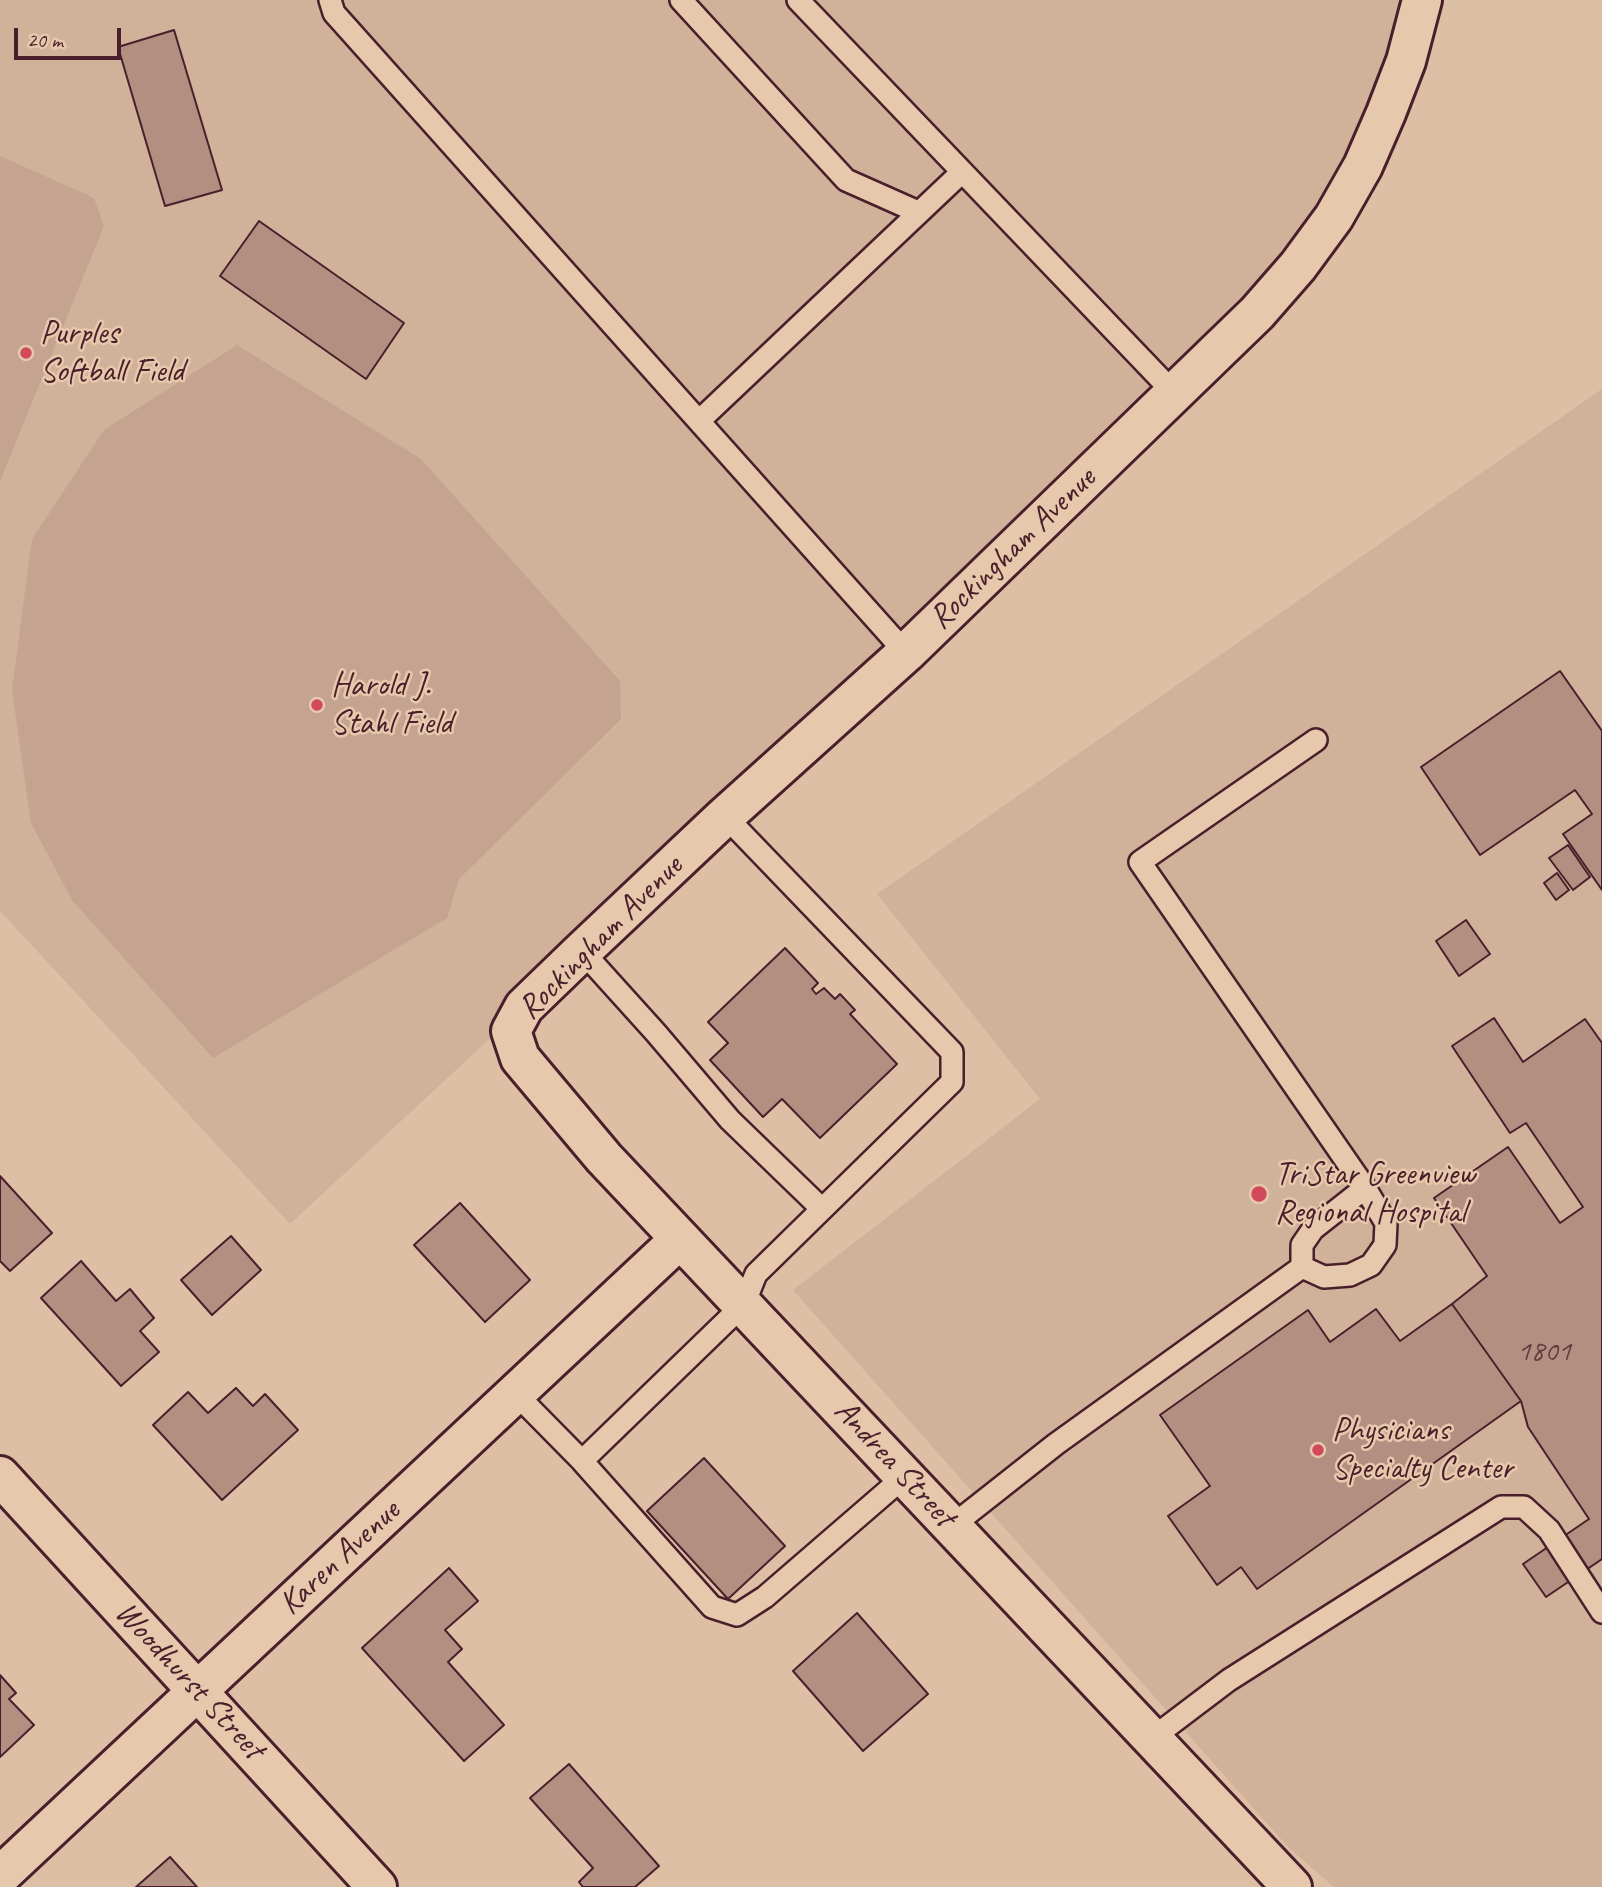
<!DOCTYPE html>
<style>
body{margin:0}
#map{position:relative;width:1602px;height:1887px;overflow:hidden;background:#ddbfa5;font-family:Caveat,sans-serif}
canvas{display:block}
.scale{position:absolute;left:14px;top:28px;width:107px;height:32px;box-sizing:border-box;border:4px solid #4a1f2b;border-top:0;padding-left:9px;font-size:21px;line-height:24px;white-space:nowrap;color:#4a1f2b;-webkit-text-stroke:5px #e6c9ad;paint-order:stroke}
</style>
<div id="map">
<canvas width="1602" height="1887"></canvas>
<div class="scale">20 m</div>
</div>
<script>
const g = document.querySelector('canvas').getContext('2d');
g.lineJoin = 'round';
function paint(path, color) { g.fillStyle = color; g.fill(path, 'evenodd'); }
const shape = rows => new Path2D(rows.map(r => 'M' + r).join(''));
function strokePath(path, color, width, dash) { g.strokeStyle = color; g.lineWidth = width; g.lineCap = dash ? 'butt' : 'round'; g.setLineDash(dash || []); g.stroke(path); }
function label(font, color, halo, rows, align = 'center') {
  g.font = font + ' Caveat,sans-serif'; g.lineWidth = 5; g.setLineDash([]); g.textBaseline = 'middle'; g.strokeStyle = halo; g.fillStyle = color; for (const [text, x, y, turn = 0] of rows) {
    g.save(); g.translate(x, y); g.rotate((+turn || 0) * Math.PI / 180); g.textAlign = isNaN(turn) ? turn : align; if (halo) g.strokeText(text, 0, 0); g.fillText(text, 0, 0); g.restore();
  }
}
const built = shape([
 [0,0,1418,0,1363,166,1257,313,524,1007,290,1224,0,911],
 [1602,389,1602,1887,1334,1887,1288,1847,793,1290,1040,1099,877,894]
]);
const green = shape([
 [0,156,94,198,104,226,0,481],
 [237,345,421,459,620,681,621,719,459,879,447,918,213,1058,72,900,31,823,12,690,32,539,104,430]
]);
const building = shape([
 [174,30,222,190,165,206,118,47,174,30],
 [259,221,404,323,366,379,220,276,259,221],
 [1560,671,1602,731,1602,890,1563,834,1592,814,1575,790,1480,855,1421,767,1560,671],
 [1568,845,1590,877,1573,890,1549,858,1568,845],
 [1557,873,1569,890,1556,900,1544,883,1557,873],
 [1466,920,1490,954,1459,976,1436,941,1466,920],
 [785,948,818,983,812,989,816,994,824,988,835,999,840,994,855,1010,850,1014,897,1064,820,1138,782,1099,763,1117,710,1060,728,1043,708,1022,785,948],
 [1494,1018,1523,1062,1585,1019,1602,1043,1602,1559,1546,1597,1523,1564,1589,1519,1528,1427,1521,1401,1452,1304,1487,1276,1434,1198,1508,1147,1560,1223,1583,1207,1526,1123,1510,1133,1452,1046,1494,1018],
 [0,1176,52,1233,10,1271,0,1261,0,1176],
 [460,1203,530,1280,485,1322,414,1245,460,1203],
 [231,1236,261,1270,212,1315,181,1280,231,1236],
 [81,1261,116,1301,130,1289,154,1318,140,1331,159,1352,121,1386,41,1298,81,1261],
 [1452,1304,1521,1401,1257,1589,1241,1567,1217,1585,1168,1516,1210,1486,1160,1415,1308,1310,1330,1342,1376,1309,1400,1341,1452,1304],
 [236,1388,253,1406,265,1394,298,1430,222,1500,153,1425,188,1392,208,1413,236,1388],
 [704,1458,785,1546,728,1599,647,1511,704,1458],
 [449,1568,478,1601,445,1630,462,1649,448,1662,504,1725,464,1761,362,1648,449,1568],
 [857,1613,928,1694,863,1751,793,1671,857,1613],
 [0,1675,16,1693,9,1699,34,1725,0,1757,0,1675],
 [569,1764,659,1866,635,1887,583,1887,579,1882,593,1868,530,1798,569,1764],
 [170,1857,197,1887,136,1887,170,1857]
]);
const service = shape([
 [330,0,334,13,906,653],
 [681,0,846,180,918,212],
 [798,0,1174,393],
 [699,421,962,172],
 [582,951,656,1033,730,1120,822,1209],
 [1302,1267,1324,1277,1350,1275,1371,1265,1385,1245,1386,1223,1365,1188],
 [515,1393,582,1461,744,1304,756,1274,952,1082,952,1052,725,816],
 [582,1461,712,1607,737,1615,765,1597,905,1476],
 [952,1526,1056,1444,1302,1267,1302,1245,1313,1229,1365,1188,1140,862,1316,740],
 [1151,1739,1229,1680,1501,1507,1524,1507,1549,1530,1602,1612]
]);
const minor = shape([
 [0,1476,377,1887],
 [0,1876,680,1239],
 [1292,1887,604,1158,520,1058,511,1031,524,1007,582,951,725,816,906,653,1257,313,1298,266,1334,217,1363,166,1386,113,1406,61,1422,0]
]);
const markers = [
 [26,353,7,"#d1495b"],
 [317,705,7,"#d1495b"],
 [1259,1194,9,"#d1495b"],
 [1318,1450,7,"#d1495b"]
];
const numberNames = [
 ["1801",1544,1352]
];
const poiNames = [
 ["Purples",40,334],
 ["Softball Field",40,372],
 ["Harold J.",331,686],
 ["Stahl Field",331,724],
 ["TriStar Greenview",1275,1175],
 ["Regional Hospital",1275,1213],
 ["Physicians",1332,1431],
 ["Specialty Center",1332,1469]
];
const streetNames = [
 ["Rockingham Avenue",1013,549,-44],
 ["Rockingham Avenue",601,938,-45],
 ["Andrea Street",894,1464,47],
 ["Karen Avenue",340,1558,-43],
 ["Woodhurst Street",189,1681,47]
];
paint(built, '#d0b19a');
paint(green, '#c4a491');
paint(building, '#b18f81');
strokePath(building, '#4a1f2b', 2);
strokePath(service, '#4a1f2b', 26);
strokePath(minor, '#4a1f2b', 44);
strokePath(service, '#e6c9ad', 21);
strokePath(minor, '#e6c9ad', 38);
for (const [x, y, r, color] of markers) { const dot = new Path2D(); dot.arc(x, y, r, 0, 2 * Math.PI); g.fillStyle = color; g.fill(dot); strokePath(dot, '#e6c9ad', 2.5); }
label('30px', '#643b40', null, numberNames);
label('33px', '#4a1f2b', '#e6c9ad', poiNames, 'left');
label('33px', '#4a1f2b', '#e6c9ad', streetNames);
</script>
